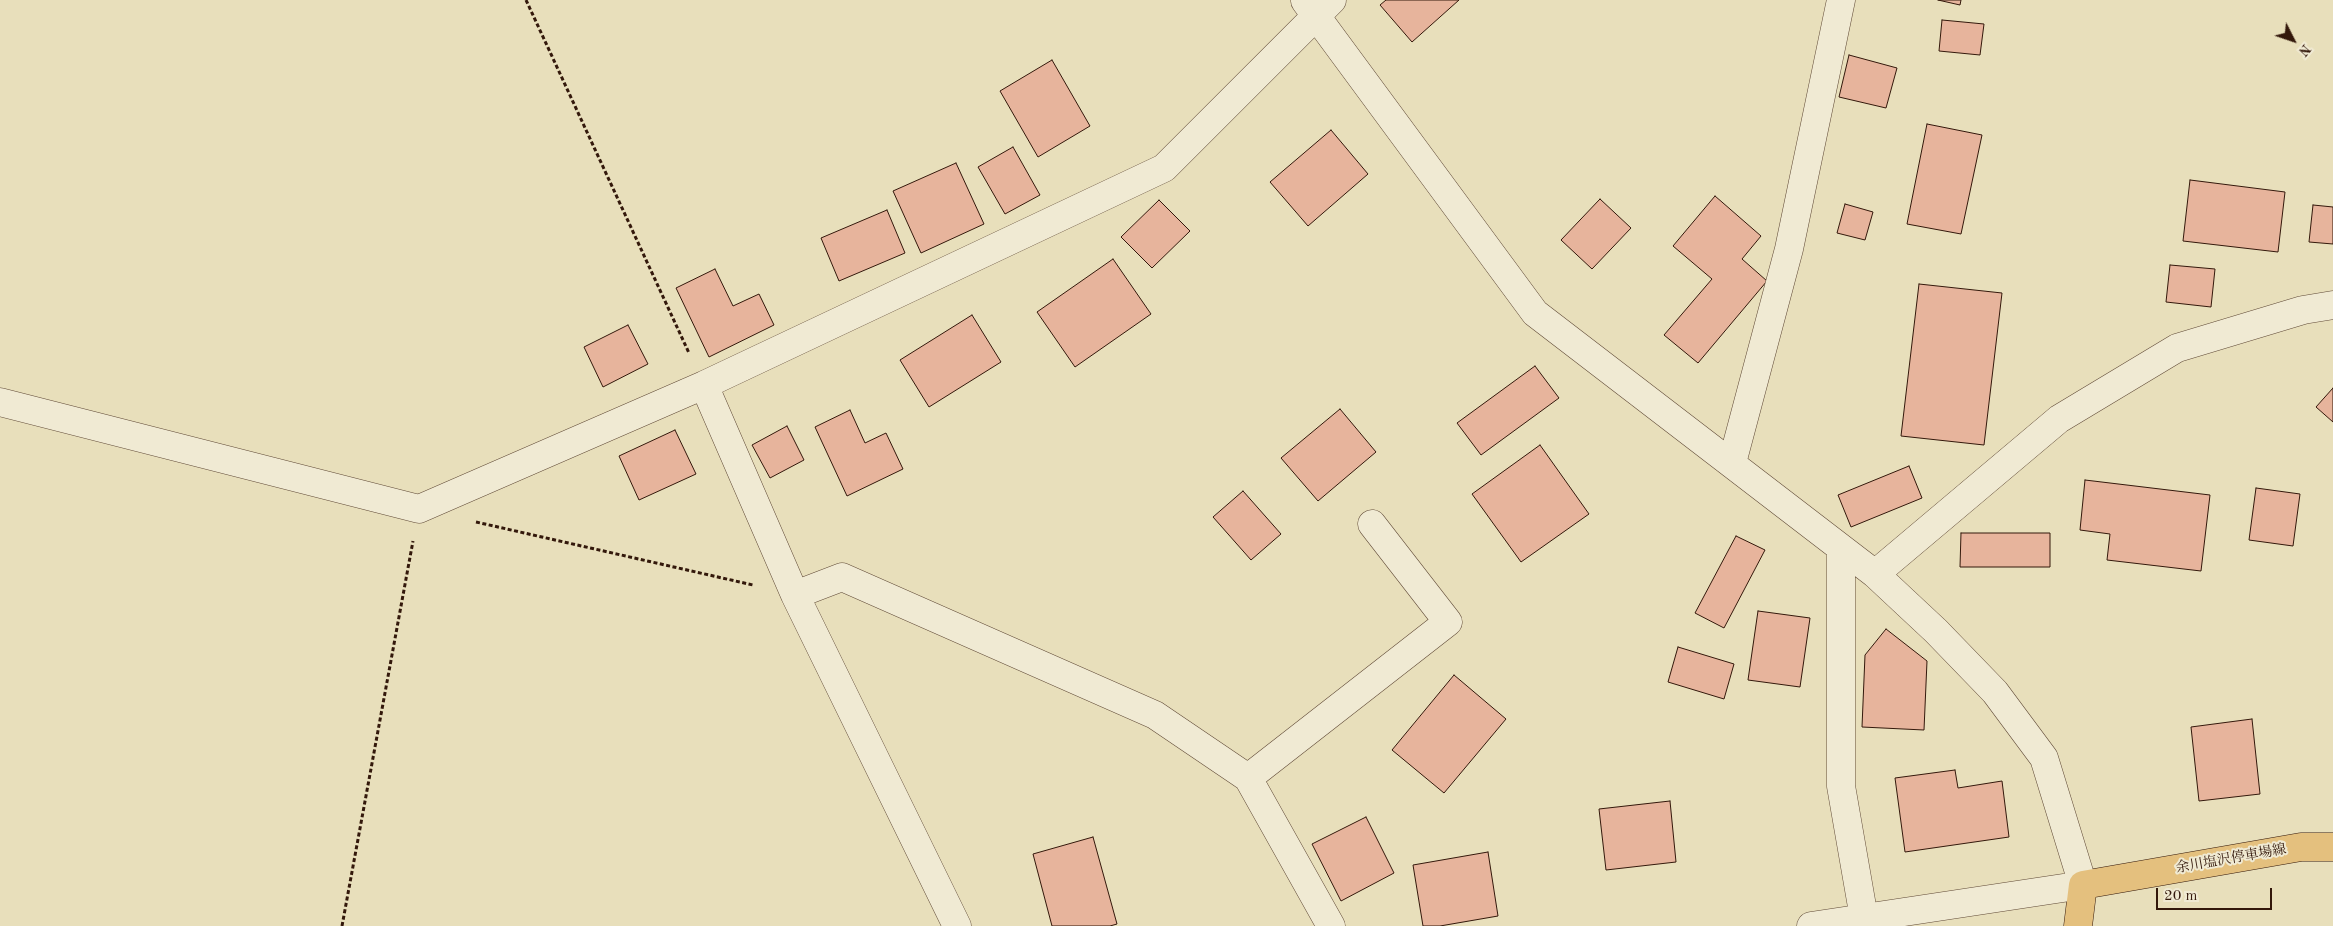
<!DOCTYPE html>
<meta charset="utf-8">
<style>
body{margin:0}
#map{position:relative;width:2333px;height:926px;overflow:hidden;background:#e8dfbb;font-family:"Old Standard TT",serif}
canvas{display:block}
.north{position:absolute;left:2268px;top:15px;width:50px;height:50px;-webkit-text-stroke:4px #f0ead3;paint-order:stroke;rotate:131deg;font-size:14px;font-weight:700;line-height:20px;text-align:center;color:#33180b}
.north::after{content:'';display:block;margin:auto;width:18px;height:22px;background:#33180b;clip-path:polygon(50% 0,100% 100%,50% 72%,0 100%)}
.scale{position:absolute;left:2156px;top:888px;width:116px;height:22px;box-sizing:border-box;border:2px solid #33180b;border-top:0;padding-left:6px;font-size:15px;line-height:18px;white-space:nowrap;color:#33180b;-webkit-text-stroke:4px #f0ead3;paint-order:stroke}
</style>
<div id="map">
<canvas width="2333" height="926"></canvas>
<div class="north">N</div>
<div class="scale">20 m</div>
</div>
<script>
const g = document.querySelector('canvas').getContext('2d');
g.lineJoin = 'round';
function paint(path, color) { g.fillStyle = color; g.fill(path, 'evenodd'); }
const shape = rows => new Path2D(rows.map(r => 'M' + r).join(''));
function strokePath(path, color, width, dash) { g.strokeStyle = color; g.lineWidth = width; g.lineCap = dash ? 'butt' : 'round'; g.setLineDash(dash || []); g.stroke(path); }
function label(font, color, halo, rows, align = 'center') {
  g.font = font + ' "Old Standard TT","Noto Serif JP",serif'; g.lineWidth = 4; g.setLineDash([]); g.textBaseline = 'middle'; g.strokeStyle = halo; g.fillStyle = color; for (const [text, x, y, turn = 0] of rows) {
    g.save(); g.translate(x, y); g.rotate((+turn || 0) * Math.PI / 180); g.textAlign = isNaN(turn) ? turn : align; if (halo) g.strokeText(text, 0, 0); g.fillText(text, 0, 0); g.restore();
  }
}
const building = shape([
 [1386,0,1459,0,1412,42,1380,5,1386,0],
 [1938,0,1961,0,1960,5,1938,0],
 [1942,20,1984,24,1980,55,1939,51,1942,20],
 [1849,55,1897,68,1886,108,1839,97,1849,55],
 [1052,60,1090,126,1038,157,1000,91,1052,60],
 [1927,124,1982,135,1961,234,1907,224,1927,124],
 [1331,130,1368,174,1308,226,1270,182,1331,130],
 [1013,147,1040,195,1005,214,978,167,1013,147],
 [956,163,984,224,921,253,893,191,956,163],
 [2190,180,2285,192,2278,252,2183,241,2190,180],
 [1715,196,1761,236,1742,259,1767,281,1698,363,1664,335,1712,279,1673,246,1715,196],
 [1600,199,1631,228,1592,269,1561,240,1600,199],
 [1159,200,1190,231,1152,268,1121,237,1159,200],
 [1845,204,1873,212,1865,240,1837,233,1845,204],
 [2313,205,2333,207,2333,244,2309,242,2313,205],
 [887,210,905,253,839,281,821,238,887,210],
 [1113,259,1151,314,1075,367,1037,312,1113,259],
 [2170,265,2215,269,2211,307,2166,302,2170,265],
 [715,269,733,306,759,294,774,325,709,357,676,288,715,269],
 [1919,284,2002,293,1984,445,1901,436,1919,284],
 [972,315,1001,362,929,407,900,360,972,315],
 [628,325,648,364,603,387,584,347,628,325],
 [1535,366,1559,398,1481,455,1457,423,1535,366],
 [2333,388,2333,422,2316,407,2333,388],
 [1340,409,1376,452,1318,501,1281,458,1340,409],
 [850,410,865,443,886,433,903,469,847,496,815,427,850,410],
 [787,426,804,460,770,478,752,445,787,426],
 [675,430,696,474,639,500,619,456,675,430],
 [1540,445,1589,514,1521,562,1472,494,1540,445],
 [1909,466,1922,498,1851,527,1838,495,1909,466],
 [2085,480,2210,495,2201,571,2107,560,2110,534,2080,530,2085,480],
 [2256,488,2300,494,2293,546,2249,540,2256,488],
 [1243,491,1281,534,1251,560,1213,517,1243,491],
 [1961,533,2050,533,2050,567,1960,567,1961,533],
 [1736,536,1765,550,1724,628,1695,613,1736,536],
 [1758,611,1810,618,1800,687,1748,680,1758,611],
 [1886,629,1927,661,1924,730,1862,727,1865,655,1886,629],
 [1678,647,1734,664,1724,699,1668,682,1678,647],
 [1454,675,1506,719,1444,793,1392,750,1454,675],
 [2252,719,2260,794,2199,801,2191,727,2252,719],
 [1955,770,1958,788,2002,781,2009,837,1905,852,1895,778,1955,770],
 [1670,801,1676,862,1606,870,1599,809,1670,801],
 [1366,817,1394,873,1341,901,1312,844,1366,817],
 [1093,837,1117,924,1110,926,1052,926,1033,854,1093,837],
 [1488,852,1498,916,1440,926,1423,926,1413,865,1488,852]
]);
const path = shape([
 [526,0,689,353],
 [476,522,753,585],
 [342,926,413,541]
]);
const minor = shape([
 [1305,1,1535,313,1875,574,1936,631,1995,692,2044,758,2083,885,1811,926],
 [704,385,795,595,957,926],
 [0,402,419,509,704,385,1164,168,1332,0],
 [1732,463,1789,249,1841,0],
 [1841,549,1841,786,1864,918],
 [1875,574,2059,419,2177,348,2303,310,2333,305],
 [795,595,842,577,1155,715,1248,778,1331,926],
 [1248,778,1448,622,1372,524]
]);
const major = shape([
 [2078,926,2083,885,2301,847,2333,847]
]);
const streetNames = [
 ["余川塩沢停車場線",2231,859,-10]
];
paint(building, '#e7b49c');
strokePath(building, '#33180b', 1);
strokePath(minor, '#604a37', 29);
strokePath(major, '#33180b', 29);
strokePath(path, '#33180b', 3, [4, 2.5]);
strokePath(minor, '#f0ead3', 28);
strokePath(major, '#e4c07e', 28);
label('14px', '#33180b', '#f0ead3', streetNames);
</script>
